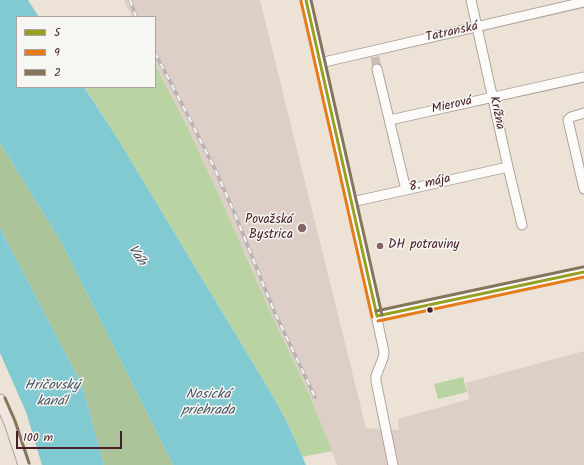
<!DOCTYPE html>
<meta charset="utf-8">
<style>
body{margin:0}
#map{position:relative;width:584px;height:465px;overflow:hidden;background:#ece3d6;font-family:Kalam,sans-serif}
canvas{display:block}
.legend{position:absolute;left:16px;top:16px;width:140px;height:72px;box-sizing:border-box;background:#f6f6f2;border:1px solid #b1a0a2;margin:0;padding:5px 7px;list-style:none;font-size:12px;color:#4a1f2b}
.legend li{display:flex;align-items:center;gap:8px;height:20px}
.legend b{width:20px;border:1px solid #b1a0a2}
.scale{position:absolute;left:16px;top:431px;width:106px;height:18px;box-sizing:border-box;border:2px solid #4a1f2b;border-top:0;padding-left:5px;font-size:12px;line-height:14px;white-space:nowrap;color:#4a1f2b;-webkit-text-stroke:3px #f6f6f2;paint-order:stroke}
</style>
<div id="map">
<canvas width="584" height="465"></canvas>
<ul class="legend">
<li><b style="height:5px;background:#96a022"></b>5</li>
<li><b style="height:5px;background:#e77a1b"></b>9</li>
<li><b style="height:5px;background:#86755d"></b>2</li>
</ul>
<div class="scale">100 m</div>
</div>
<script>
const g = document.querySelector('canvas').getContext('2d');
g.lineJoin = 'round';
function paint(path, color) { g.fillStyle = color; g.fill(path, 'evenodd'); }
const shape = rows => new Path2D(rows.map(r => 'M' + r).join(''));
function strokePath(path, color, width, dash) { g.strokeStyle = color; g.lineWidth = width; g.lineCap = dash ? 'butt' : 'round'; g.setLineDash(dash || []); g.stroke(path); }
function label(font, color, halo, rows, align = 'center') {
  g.font = font + ' Kalam,sans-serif'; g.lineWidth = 3; g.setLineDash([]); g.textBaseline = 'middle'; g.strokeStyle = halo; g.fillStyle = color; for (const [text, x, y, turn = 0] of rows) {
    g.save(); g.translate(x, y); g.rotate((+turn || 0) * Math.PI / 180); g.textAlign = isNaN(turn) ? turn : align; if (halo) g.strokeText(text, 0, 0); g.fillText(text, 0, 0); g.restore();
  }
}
const industrial = shape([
 [124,0,260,0,366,428,399,430,398,419,469,399,466,383,584,351,584,465,337,465,310,396,271,313,224,206,186,124,155,65,155,17,132,17]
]);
const green = shape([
 [155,65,186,124,224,206,271,313,310,396,332,451,302,457,286,420,271,393,116,136,85,88,155,87],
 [463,377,467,392,438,399,434,384]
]);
const forest = shape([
 [0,143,61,242,173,465,104,465,82,385,0,228]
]);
const water = shape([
 [0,0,28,0,39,17,17,17,17,87,84,87,116,136,271,393,286,420,306,465,173,465,61,242,0,143],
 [0,228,82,385,104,465,42,465,26,412,0,353]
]);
const minorTunnel = shape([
 [375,57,377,69]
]);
const minor = shape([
 [306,0,352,202,384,352,383,358,376,376,376,381,393,465],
 [471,0,508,167,522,225],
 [320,63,584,2],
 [377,69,406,190],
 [584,113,571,117,568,120,584,189],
 [390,120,584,77],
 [352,202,508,167],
 [377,316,584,272]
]);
const major = shape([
 [0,400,10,423,24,465]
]);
const rail = shape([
 [130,0,136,17],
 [155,53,185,110,215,169,234,212,274,311,315,397]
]);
const bus1 = shape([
 [306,0,377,316],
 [377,316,584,272]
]);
const bus2 = shape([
 [301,1,372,317],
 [378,321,584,277]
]);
const bus3 = shape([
 [311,0,382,315],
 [376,311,583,267],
 [5,398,15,421,29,463]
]);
const markers = [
 [302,228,5,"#836467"],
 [380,246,4,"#836467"],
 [430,310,3.5,"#4a1f2b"]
];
const streetNames = [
 ["Tatranská",452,33,-13],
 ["Mierová",452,106,-13],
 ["Krížna",496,113,78],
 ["8. mája",430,184,-13]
];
const poiNames = [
 ["Považská",293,221],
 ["Bystrica",293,236],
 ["DH potraviny",388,246,"left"]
];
const waterNames = [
 ["Váh",136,256,58],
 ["Hričovský",52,387],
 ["kanál",52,403],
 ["Nosická",208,396],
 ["priehrada",208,412]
];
paint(industrial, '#ddcfc8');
paint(green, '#bad3a2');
paint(forest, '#abc49a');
paint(water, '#82cad2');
strokePath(minorTunnel, '#ccbcb4', 9, [9, 4.5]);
strokePath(minor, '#aea39d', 11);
strokePath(major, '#aea39d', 13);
strokePath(minor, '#fcfbf9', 9);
strokePath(major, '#efe6de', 11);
strokePath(rail, '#bab3b3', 3.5);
strokePath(rail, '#f6f6f2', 2, [6]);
strokePath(bus1, '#96a022', 3);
strokePath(bus2, '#e77a1b', 3);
strokePath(bus3, '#86755d', 3);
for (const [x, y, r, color] of markers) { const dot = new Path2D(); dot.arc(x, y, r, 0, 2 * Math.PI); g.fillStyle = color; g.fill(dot); strokePath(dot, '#f6f6f2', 1.5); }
label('13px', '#4a1f2b', '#f6f6f2', streetNames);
label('13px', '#4a1f2b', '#f6f6f2', poiNames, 'right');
label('italic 14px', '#4e5765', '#f6f6f2', waterNames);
</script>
